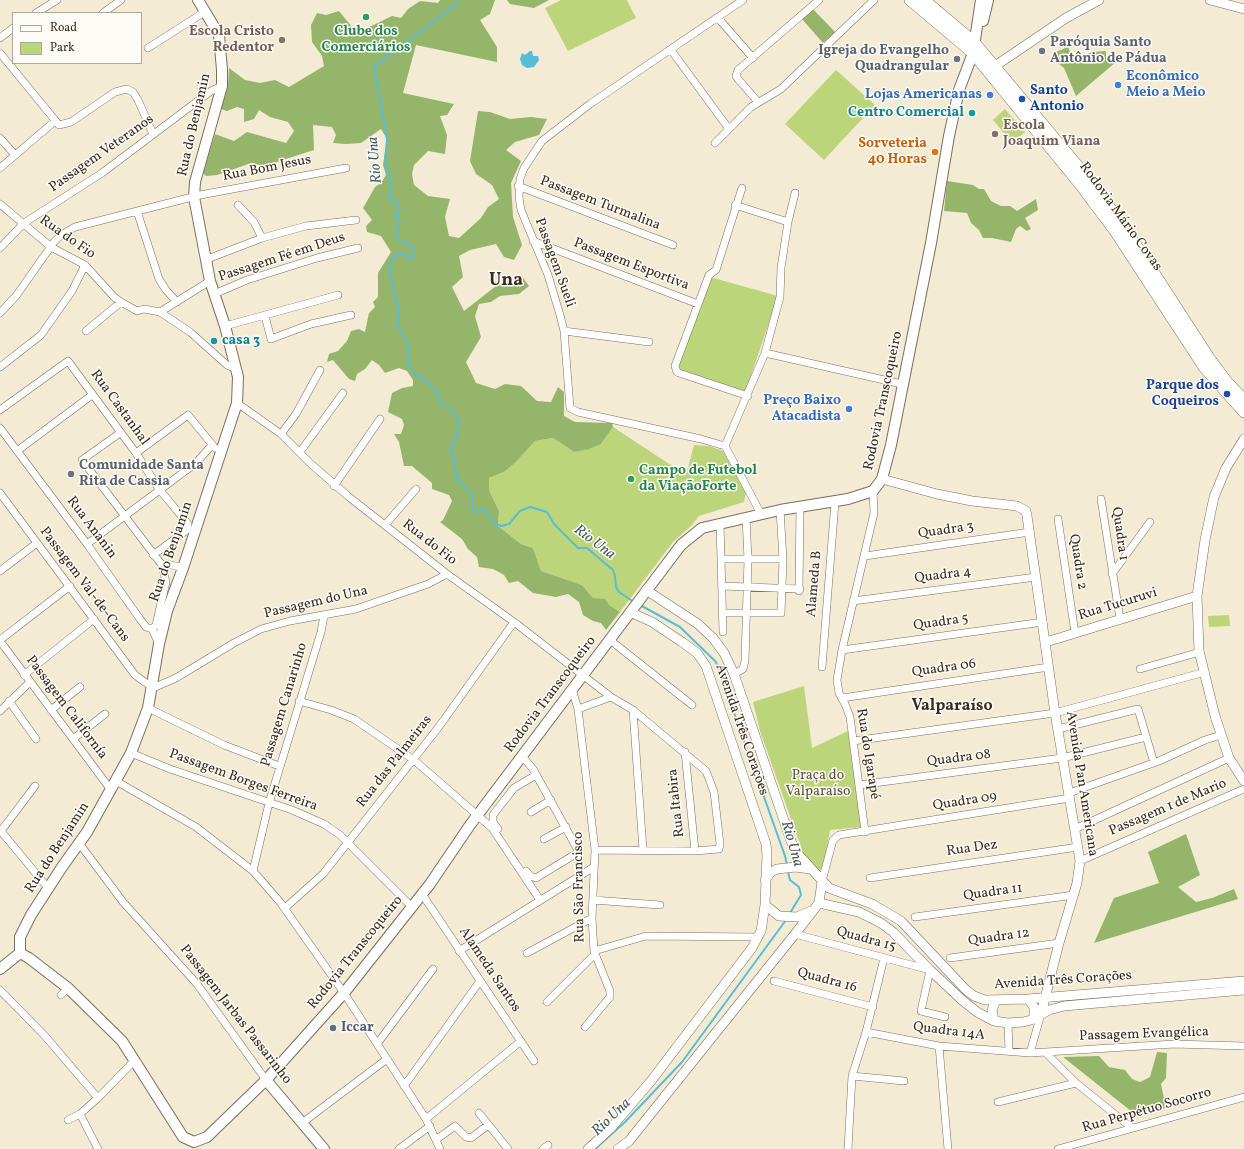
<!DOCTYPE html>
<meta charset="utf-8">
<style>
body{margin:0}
#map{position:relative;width:1244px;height:1149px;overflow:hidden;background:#f4ebd5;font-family:Vollkorn,serif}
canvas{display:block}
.legend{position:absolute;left:12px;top:12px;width:130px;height:52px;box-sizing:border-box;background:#fdfcf7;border:1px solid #afa8a0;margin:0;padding:5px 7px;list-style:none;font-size:12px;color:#3b2a1e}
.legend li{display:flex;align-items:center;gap:8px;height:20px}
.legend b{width:20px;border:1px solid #afa8a0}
</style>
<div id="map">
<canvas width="1244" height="1149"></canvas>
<ul class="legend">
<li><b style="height:5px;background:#fff"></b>Road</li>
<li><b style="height:11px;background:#bcd57a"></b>Park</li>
</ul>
</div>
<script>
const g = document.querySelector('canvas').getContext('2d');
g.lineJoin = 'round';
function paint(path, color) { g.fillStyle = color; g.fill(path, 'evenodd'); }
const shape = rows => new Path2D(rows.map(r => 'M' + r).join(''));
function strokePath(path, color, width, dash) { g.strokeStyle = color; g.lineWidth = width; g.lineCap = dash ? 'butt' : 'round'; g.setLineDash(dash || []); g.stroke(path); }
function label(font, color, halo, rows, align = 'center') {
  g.font = font + ' Vollkorn,serif'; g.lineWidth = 3; g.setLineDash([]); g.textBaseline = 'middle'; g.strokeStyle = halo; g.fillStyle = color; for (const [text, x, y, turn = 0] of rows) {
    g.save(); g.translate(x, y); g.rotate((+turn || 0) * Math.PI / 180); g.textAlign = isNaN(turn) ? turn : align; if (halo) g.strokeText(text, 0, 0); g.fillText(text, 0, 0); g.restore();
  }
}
const green = shape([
 [561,0,627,0,636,18,568,51,545,8],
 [836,70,875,105,824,160,785,124],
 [1005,109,1025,132,1012,143,993,120],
 [710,277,778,296,745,393,677,371],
 [613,427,686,475,694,445,709,446,723,451,746,492,744,502,699,516,691,526,673,542,620,612,608,605,605,600,593,598,582,585,541,571,533,548,521,544,498,526,499,511,489,490,489,478,504,472,515,463,535,441,553,438,574,452,601,444],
 [1229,615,1230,626,1209,627,1208,616],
 [804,686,812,748,848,731,861,827,830,830,823,869,818,870,803,853,760,731,753,702]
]);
const forest = shape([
 [440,0,495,0,490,14,480,20,497,47,497,62,416,45,403,93,454,104,447,115,440,116,447,135,445,154,428,151,414,165,412,174,414,185,428,196,450,199,445,217,449,236,459,238,481,218,488,207,499,199,492,185,476,174,470,161,478,111,490,112,510,119,531,117,547,119,539,135,515,142,506,150,521,161,511,183,513,217,522,245,514,260,504,257,496,244,470,250,459,256,463,277,452,287,464,311,496,286,521,275,529,286,519,294,500,296,491,302,479,304,475,316,481,337,466,362,476,383,495,389,505,384,521,386,537,401,551,402,558,387,564,392,564,416,575,422,612,423,613,427,601,444,589,449,574,452,553,438,535,441,515,463,504,472,489,478,489,490,499,511,498,526,521,544,533,548,541,571,582,585,593,598,605,599,609,605,620,612,606,630,601,623,593,621,583,615,579,602,568,594,556,597,533,593,518,581,509,583,504,575,493,569,479,567,477,557,468,549,462,539,440,522,443,520,452,501,449,495,432,489,432,483,412,466,404,466,399,442,394,434,401,434,404,425,402,419,388,412,392,393,402,388,413,386,413,380,407,371,399,368,385,373,379,365,372,360,365,369,357,374,355,381,349,379,333,360,327,362,329,354,338,351,347,341,351,331,359,329,365,332,369,313,375,307,373,302,378,297,378,273,391,252,381,236,367,232,366,226,372,220,363,208,375,187,381,183,386,175,383,165,387,139,381,129,361,143,346,144,333,143,336,135,332,127,313,125,314,150,264,166,251,163,217,175,206,176,203,173,215,134,234,141,247,132,286,143,294,131,288,122,270,117,259,110,254,119,244,122,244,109,237,107,227,111,221,109,228,85,229,68,245,80,260,83,275,80,289,87,324,66,322,56,312,42,311,25,317,13,326,15,339,11,357,33,392,16,401,18,408,9,420,1,438,3],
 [507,0,549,0,534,8,510,4],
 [812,8,835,32,823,43,801,18],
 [1068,47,1072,56,1078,57,1093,52,1106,51,1106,57,1114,60,1116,62,1076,96,1064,68,1051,57,1056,52],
 [947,181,973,185,979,189,984,189,991,201,1001,206,1010,206,1017,211,1036,199,1038,210,1025,218,1031,229,1027,231,1020,226,1016,229,1011,242,992,238,983,238,979,230,971,223,967,213,944,211],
 [1186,834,1200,875,1178,887,1196,902,1212,898,1234,889,1238,899,1094,943,1114,898,1159,883,1148,852],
 [1157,1052,1167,1053,1166,1078,1161,1084,1166,1108,1136,1115,1063,1057,1099,1056,1109,1067,1125,1070,1132,1079,1140,1082,1150,1077]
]);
const water = shape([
 [530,51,532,51,533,56,538,56,539,60,534,67,527,68,522,65,520,59,522,53,525,55]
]);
const stream = shape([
 [458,0,458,3,374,67,387,139,385,161,390,179,390,198,391,201,399,203,398,212,395,214,400,223,396,232,397,238,401,242,408,244,412,248,413,253,413,257,409,259,404,254,397,254,392,260,389,267,399,315,397,326,408,342,408,364,415,375,426,380,435,389,441,403,451,409,459,421,457,436,451,449,458,481,472,494,472,508,477,512,484,509,495,524,502,526,509,524,520,511,530,507,547,512,554,524,578,548,587,548,613,570,615,576,616,587,619,592,634,602],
 [640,605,680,627,716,662,785,856,787,865],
 [788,872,790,880,799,887,801,895,790,913],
 [595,1149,625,1122,682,1062,786,920]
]);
const minor = shape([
 [743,0,590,104,542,141,524,168,520,179,519,197,521,210,548,275,560,315,564,331,570,408,578,412,701,439,725,446,761,514],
 [36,13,57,0],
 [103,13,121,0],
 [718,18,753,58],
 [0,38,13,28],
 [148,48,206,11],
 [671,50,729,129],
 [0,53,59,125,71,122,115,92,127,89,133,92,138,100,153,134],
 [758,102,738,79,736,76,738,70,819,0],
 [0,138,15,155],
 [715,143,751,107,781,89,874,0],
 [0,168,55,121],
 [518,186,673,245],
 [742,188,716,270,709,275,675,366,677,372,679,373,748,396],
 [0,204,51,247,85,265,114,297,121,302,137,311,144,309,160,312,190,332,227,365,236,369],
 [238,205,254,222,262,238],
 [735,205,788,222],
 [137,211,159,279,166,290,177,302],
 [533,241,698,304],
 [0,248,24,223,102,173,211,91,222,86],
 [205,260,262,238,306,226,356,220],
 [214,294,247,280,317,258,358,248],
 [160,312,210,281],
 [0,313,16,296,54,242,60,236,75,227,200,195,346,168],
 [265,316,271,339,311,324,351,315],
 [225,326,338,295],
 [86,331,121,302],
 [564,331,649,342],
 [765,353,902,384],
 [0,367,41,335,72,291,85,265],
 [237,403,281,434,311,464,349,497,447,574,514,622,611,697,633,710,706,771,714,792,720,844,719,849,695,851,595,850],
 [0,410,68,361,136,453,159,489,188,524,187,530,153,555],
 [0,428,87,544,140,619,146,627,152,629,159,644],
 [120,433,82,460,162,565,166,582,156,625,152,629],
 [281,434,296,414,320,370],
 [725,446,765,353,780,297,781,268,788,222,795,193],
 [17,451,92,395],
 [300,452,343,393],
 [136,453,188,415,215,448],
 [334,486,380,419],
 [0,493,135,675,153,688,176,678,234,643,261,629,290,621,356,609,428,584,447,574],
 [1101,499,1120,619],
 [1058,519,1075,633],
 [720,523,723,632],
 [385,525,416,489],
 [87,544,196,463,212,445],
 [865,556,1030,532],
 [722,559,783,559],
 [162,565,168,564,183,568],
 [0,571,37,543],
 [1112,574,1150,522],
 [722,586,800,589],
 [799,591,800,506],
 [853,601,1036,577],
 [723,613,781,613,783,559,780,510],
 [0,640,70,586],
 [610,640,692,705],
 [0,641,111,790],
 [842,650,1043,622],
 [822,667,835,502],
 [1140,669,1200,652],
 [734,674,743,669,745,661,748,559,746,517],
 [24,675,94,619],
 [572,689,578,709,595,850,592,918,594,951,610,991,610,997,585,1027],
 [842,698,1049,667],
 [9,701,36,739],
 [299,701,331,710,354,719,414,760,492,828,540,900],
 [148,708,224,745,279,766],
 [578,709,611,697],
 [51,710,80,687],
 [633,710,643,850],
 [0,711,30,682],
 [1058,729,1138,709,1154,763],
 [73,739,105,714],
 [853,741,1055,713,1205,672],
 [685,752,695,851],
 [131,753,170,769,292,810,324,824,340,835,411,906],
 [522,756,533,769,579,852,536,878,530,876,526,871],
 [116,781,196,827,253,871,280,902,344,993,426,1119,440,1149],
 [859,785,1062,758,1146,737],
 [1069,793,1159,761,1205,740,1221,735],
 [531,812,551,800],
 [498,829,493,822,493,815,514,788,536,775],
 [1075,829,1229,758],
 [0,830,48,888],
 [1,831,35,786],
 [865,832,850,717,845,704,839,693,837,680,842,650,874,513,873,491],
 [544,839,566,827],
 [79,843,123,902,197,984,266,1080],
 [1080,861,1244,789],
 [253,871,269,803,321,632,324,616],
 [870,878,1078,847],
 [822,881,833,840,839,835,1070,798],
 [422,894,534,1061],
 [593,900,660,905],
 [285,908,323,874,438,728,514,622],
 [915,917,1074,895],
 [795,934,930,970,921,1011,945,1017],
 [459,951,594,867],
 [594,951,646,936,758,937],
 [527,953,592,918],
 [950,958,1059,943],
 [774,981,873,1007],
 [0,990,45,1036,98,1098],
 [61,995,68,988],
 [547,1002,594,955],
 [1008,1023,1009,1051],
 [866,1032,939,1046,1030,1053,1174,1044,1244,1046],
 [377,1044,433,969],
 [939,1046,948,1149],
 [1030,1053,1041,1014],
 [1046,1053,1076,1083,1132,1128],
 [852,1076,904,1081],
 [404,1086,480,981],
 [998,1102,1076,1083],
 [479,1113,508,1149],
 [80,1114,98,1149],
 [426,1119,521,1041],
 [68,1120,80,1114,98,1098,135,1060],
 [302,1123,387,1059],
 [437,1139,455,1126,466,1137,471,1138,488,1125],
 [399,1149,430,1126],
 [543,1149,548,1145],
 [848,1149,852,1076,866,1032,884,958],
 [1058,1149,1244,1097]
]);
const tertiary = shape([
 [1210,0,1244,9],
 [995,66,1066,18,1099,0],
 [1244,439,1226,468,1214,497,1205,540,1197,596,1199,651,1215,716,1229,758,1244,781],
 [882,479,937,494,972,501,1017,506,1026,511,1027,516,1055,713,1080,861,1077,883,1059,943,1041,1014],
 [646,590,698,624,713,638,724,653,734,674,791,841,796,852,829,888,872,904,901,921,966,990,974,996,985,1000,1028,999,1244,981],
 [1046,642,1197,596],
 [765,880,771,872,777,869,796,867,810,869],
 [819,903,859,912,881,923,893,932,930,970,962,1000,977,1012,994,1021,1008,1023,1023,1022,1031,1020,1049,1010,1064,1006,1244,990],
 [765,905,779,916,797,917,811,911],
 [1028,999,1034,1007,1034,1019],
 [994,1021,992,1010,996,1000],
 [588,1149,610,1129,651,1081,752,948,761,931,765,905,767,855,766,844,706,666,697,653,682,642,652,622,630,612],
 [618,1149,629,1141,795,934,819,903,822,881]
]);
const secondary = shape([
 [983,21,988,0],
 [20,953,29,958,68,988,122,1041,183,1137,194,1142,207,1137,266,1080,344,993,430,884,470,825,681,545,702,528,780,510,848,499,873,491,882,479,891,445,931,243,949,136,959,90,973,53,981,0],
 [20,953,20,937,31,915,62,867,87,832,131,753,148,708,159,644,167,611,183,568,237,403,238,377,225,326,210,281,194,197,195,182,222,86,222,70,219,35,198,0],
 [0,969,20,953],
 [266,1080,324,1149]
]);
const primary = shape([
 [910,0,973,53,1079,183,1115,231,1204,367,1244,412],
 [924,0,974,42,1081,170,1123,225,1209,358,1227,382,1244,400]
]);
const markers = [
 [366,17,4,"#2e9e5b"],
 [282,40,4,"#8d6e63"],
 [1042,51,4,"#6b7280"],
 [957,59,4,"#6b7280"],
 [1118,85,4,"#3f7fe0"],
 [990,95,4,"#3f7fe0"],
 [1022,99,4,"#1a4fb4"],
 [972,113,4,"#0f9aa8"],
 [995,134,4,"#8d6e63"],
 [935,152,4,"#e8710a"],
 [214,341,4,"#0f9aa8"],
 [1227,394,4,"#1a4fb4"],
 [849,409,4,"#3f7fe0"],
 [71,474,4,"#6b7280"],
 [631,479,4,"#2e9e5b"],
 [333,1028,4,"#5c6f8a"]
];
const educationNames = [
 ["Escola Cristo",274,32],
 ["Redentor",274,48],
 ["Escola",1003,126,"left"],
 ["Joaquim Viana",1003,142,"left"]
];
const leisureNames = [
 ["Clube dos",366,32],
 ["Comerciários",366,48],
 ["Campo de Futebol",639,471,"left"],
 ["da ViaçãoForte",639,487,"left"]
];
const worshipNames = [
 ["Paróquia Santo",1050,43],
 ["Antônio de Pádua",1050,59],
 ["Igreja do Evangelho",949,51,"right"],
 ["Quadrangular",949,67,"right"],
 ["Comunidade Santa",79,466],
 ["Rita de Cassia",79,482]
];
const shopNames = [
 ["Econômico",1126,77,"left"],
 ["Meio a Meio",1126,93,"left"],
 ["Lojas Americanas",982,95],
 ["Preço Baixo",841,401],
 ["Atacadista",841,417]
];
const transitNames = [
 ["Santo",1030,91],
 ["Antonio",1030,107],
 ["Parque dos",1219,386,"right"],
 ["Coqueiros",1219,402,"right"]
];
const cultureNames = [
 ["Centro Comercial",964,113],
 ["casa 3",222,341,"left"]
];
const streetNames = [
 ["Rua do Benjamin",195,125,-77],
 ["Passagem Veteranos",102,154,-35],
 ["Rua Bom Jesus",267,169,-11],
 ["Passagem Turmalina",600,204,21],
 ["Rodovia Mário Covas",1120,217,54],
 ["Rua do Fio",67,238,35],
 ["Passagem Fé em Deus",282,258,-18],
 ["Passagem Sueli",554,263,70],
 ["Passagem Esportiva",631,265,21],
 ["Rodovia Transcoqueiro",884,401,-78],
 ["Rua Castanhal",119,408,54],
 ["Rua Ananin",91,528,53],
 ["Quadra 3",946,531,-8],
 ["Quadra 1",1119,534,82],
 ["Rua do Fio",429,543,38],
 ["Rua do Benjamin",172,552,-71],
 ["Quadra 2",1077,562,81],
 ["Quadra 4",943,576,-7],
 ["Alameda B",815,584,-85],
 ["Passagem Val-de-Cans",84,585,53],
 ["Passagem do Una",316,603,-13],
 ["Rua Tucuruvi",1118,605,-17],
 ["Quadra 5",941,623,-8],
 ["Quadra 06",944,669,-8],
 ["Rodovia Transcoqueiro",551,695,-53],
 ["Passagem Canarinho",285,705,-73],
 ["Passagem Californía",66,708,53],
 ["Avenida Três Corações",741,730,71],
 ["Rua do Igarapé",867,754,81],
 ["Quadra 08",959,759,-7],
 ["Rua das Palmeiras",395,762,-52],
 ["Passagem Borges Ferreira",243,781,20],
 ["Avenida Pan Americana",1081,784,81],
 ["Quadra 09",965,802,-9],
 ["Rua Itabira",677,803,-96],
 ["Passagem 1 de Mario",1168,808,-23],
 ["Rua do Benjamin",58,848,-57],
 ["Rua Dez",972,849,-8],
 ["Rua São Francisco",580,887,-91],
 ["Quadra 11",993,893,-8],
 ["Quadra 12",999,938,-8],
 ["Quadra 15",866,940,15],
 ["Rodovia Transcoqueiro",356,953,-51],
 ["Alameda Santos",489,970,56],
 ["Quadra 16",827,981,15],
 ["Avenida Três Corações",1063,981,-4],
 ["Passagem Jarbas Passarinho",235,1015,52],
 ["Quadra 14A",949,1032,7],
 ["Passagem Evangélica",1144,1035,-2],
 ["Rua Perpétuo Socorro",1147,1111,-16]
];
const foodNames = [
 ["Sorveteria",927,144],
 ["40 Horas",927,160]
];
const parkNames = [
 ["Praça do",818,776],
 ["Valparaíso",818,792]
];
const serviceNames = [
 ["Iccar",341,1028]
];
const waterNames = [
 ["Rio Una",376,160,-95],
 ["Rio Una",594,543,37],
 ["Rio Una",791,844,74],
 ["Rio Una",612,1118,-44]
];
const quarterNames = [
 ["Valparaíso",952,707]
];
const districtNames = [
 ["Una",506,282]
];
paint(green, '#bcd57a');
paint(forest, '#95b66a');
paint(water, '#58bdd7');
strokePath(stream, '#58bdd7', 2);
strokePath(minor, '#7c6e5e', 8);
strokePath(tertiary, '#7c6e5e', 10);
strokePath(secondary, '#7c6e5e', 12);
strokePath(primary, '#7c6e5e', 12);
strokePath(minor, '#fff', 7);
strokePath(tertiary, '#fff', 9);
strokePath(secondary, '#fff', 10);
strokePath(primary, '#fff', 11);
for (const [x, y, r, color] of markers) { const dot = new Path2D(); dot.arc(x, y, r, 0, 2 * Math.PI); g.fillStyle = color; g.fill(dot); strokePath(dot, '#fdfcf7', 1.5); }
label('bold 14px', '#785e54', '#fdfcf7', educationNames, 'right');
label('bold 14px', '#27864d', '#fdfcf7', leisureNames);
label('bold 14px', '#5b616d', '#fdfcf7', worshipNames, 'left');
label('bold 14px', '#366cbe', '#fdfcf7', shopNames, 'right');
label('bold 14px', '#164399', '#fdfcf7', transitNames, 'left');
label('bold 14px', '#0d838f', '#fdfcf7', cultureNames, 'right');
label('14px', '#3b2a1e', '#fdfcf7', streetNames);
label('bold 14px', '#c56008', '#fdfcf7', foodNames, 'right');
label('14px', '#5b5535', '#fdfcf7', parkNames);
label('bold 14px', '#4e5e75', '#fdfcf7', serviceNames, 'left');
label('italic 15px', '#455d5f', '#fdfcf7', waterNames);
label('bold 16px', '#3b2a1e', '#fdfcf7', quarterNames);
label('bold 18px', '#3b2a1e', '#fdfcf7', districtNames);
</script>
